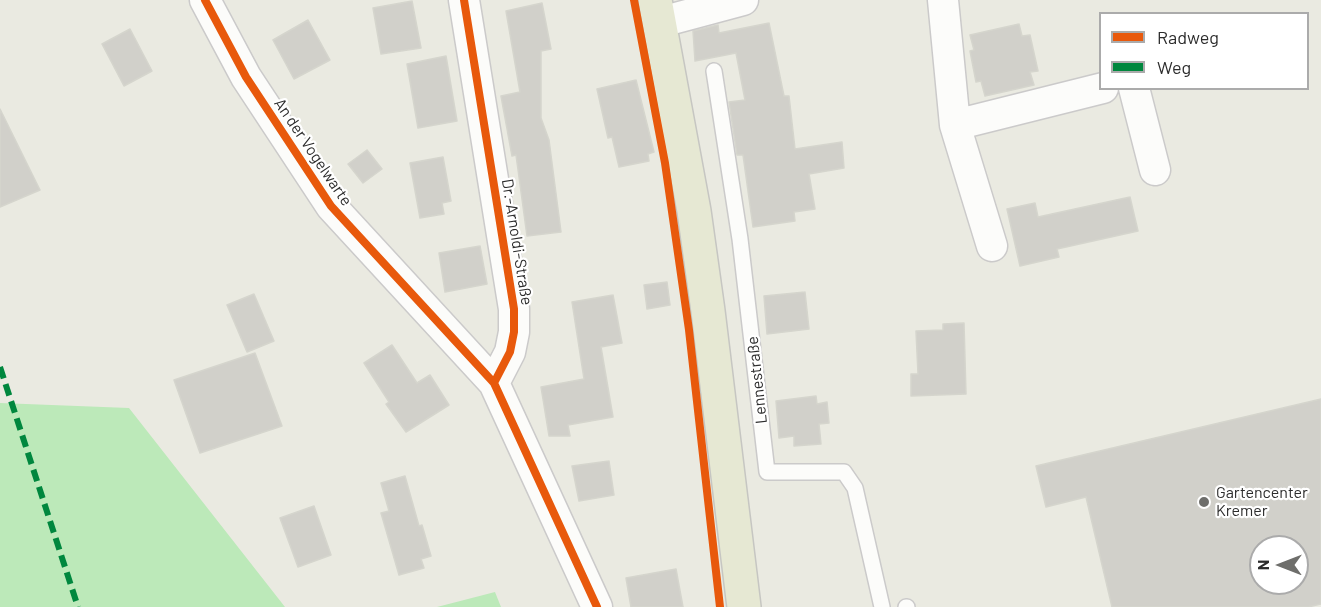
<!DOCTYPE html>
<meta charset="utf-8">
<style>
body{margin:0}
#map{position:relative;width:1321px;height:607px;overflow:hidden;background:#eaeae1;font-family:Barlow,sans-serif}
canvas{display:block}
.legend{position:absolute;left:1099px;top:12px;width:210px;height:78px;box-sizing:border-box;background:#fff;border:2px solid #ababab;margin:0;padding:8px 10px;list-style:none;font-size:18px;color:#2c2c2c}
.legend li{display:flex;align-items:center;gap:12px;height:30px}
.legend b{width:30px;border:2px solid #ababab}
.north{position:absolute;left:1249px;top:535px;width:60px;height:60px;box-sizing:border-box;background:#fff;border:2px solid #ababab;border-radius:50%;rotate:270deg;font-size:16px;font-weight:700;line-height:24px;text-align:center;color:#2c2c2c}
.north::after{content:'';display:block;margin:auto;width:21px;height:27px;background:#6e6e6b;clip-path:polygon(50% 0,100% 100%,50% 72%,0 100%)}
</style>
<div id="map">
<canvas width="1321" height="607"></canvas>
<ul class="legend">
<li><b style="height:8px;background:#e8590c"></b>Radweg</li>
<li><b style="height:8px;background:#00873e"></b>Weg</li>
</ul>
<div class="north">N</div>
</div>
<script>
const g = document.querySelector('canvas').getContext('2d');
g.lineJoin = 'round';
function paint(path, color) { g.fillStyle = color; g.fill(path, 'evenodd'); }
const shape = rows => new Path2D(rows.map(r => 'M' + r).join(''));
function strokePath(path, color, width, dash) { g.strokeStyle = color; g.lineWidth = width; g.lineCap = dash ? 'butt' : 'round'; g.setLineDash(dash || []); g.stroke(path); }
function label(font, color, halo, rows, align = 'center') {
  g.font = font + ' Barlow,sans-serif'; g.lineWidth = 4.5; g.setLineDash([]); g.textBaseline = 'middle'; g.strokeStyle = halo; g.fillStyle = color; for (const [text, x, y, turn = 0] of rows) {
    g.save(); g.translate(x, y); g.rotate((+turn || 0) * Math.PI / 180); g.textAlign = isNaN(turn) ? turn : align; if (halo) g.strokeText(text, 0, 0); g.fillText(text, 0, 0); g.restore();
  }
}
const green = shape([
 [0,403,129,408,285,607,0,607],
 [495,592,501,607,437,607]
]);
const building = shape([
 [412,1,421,48,381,54,373,8,412,1],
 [542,3,551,49,541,51,541,118,549,140,561,232,527,236,516,155,512,156,501,96,520,92,506,11,542,3],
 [308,20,330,60,294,79,273,40,308,20],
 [769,23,784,96,789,96,795,149,842,142,844,168,809,174,815,209,794,212,795,221,753,227,743,155,737,155,729,102,745,100,736,53,695,61,693,31,718,25,719,33,769,23],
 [1019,24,1022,36,1030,35,1038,71,1030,72,1034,85,985,96,981,81,976,82,970,51,974,50,970,35,1019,24],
 [130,29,152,71,124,86,102,44,130,29],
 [446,56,457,121,418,128,407,64,446,56],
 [636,80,654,152,648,154,649,161,619,167,612,137,608,138,597,89,636,80],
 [0,109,40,190,0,207,0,109],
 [367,150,382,169,363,183,348,164,367,150],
 [443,157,451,201,442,203,444,214,420,218,410,163,443,157],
 [1130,197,1138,231,1057,249,1059,257,1020,266,1007,209,1035,203,1038,217,1130,197],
 [480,246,487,284,445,292,439,253,480,246],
 [667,282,670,305,647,309,644,285,667,282],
 [805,292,809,329,767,334,764,296,805,292],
 [254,294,274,341,247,352,227,305,254,294],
 [613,295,622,343,601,347,613,417,568,425,570,436,549,436,541,387,584,379,572,302,613,295],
 [964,323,966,394,911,396,911,374,918,374,916,331,943,330,943,324,964,323],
 [392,345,417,383,430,375,449,405,406,432,386,404,389,402,364,363,392,345],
 [255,353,282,426,200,453,174,380,255,353],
 [816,396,817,404,827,402,829,423,819,424,821,444,794,446,794,436,779,438,776,401,816,396],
 [1321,399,1321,604,1308,607,1112,607,1086,497,1046,507,1036,466,1321,399],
 [1261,547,1297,547,1297,583,1261,583,1261,547],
 [609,461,614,495,579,501,572,466,609,461],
 [405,476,419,526,422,525,431,556,421,559,424,568,399,575,381,513,389,511,381,483,405,476],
 [314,506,331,555,298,567,280,518,314,506],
 [676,569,683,607,631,607,626,578,676,569]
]);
const service = shape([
 [714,71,740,239,767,472,844,472,855,488,882,607],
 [906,607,907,607]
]);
const minor = shape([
 [205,0,246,77,331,206,494,383],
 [464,0,514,309,514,332,510,352,494,383,597,607],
 [943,0,955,125,992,246],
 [661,22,743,0],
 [1134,88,1155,170],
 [955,125,1103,88]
]);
const primary = shape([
 [655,0,694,211,708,311,744,607]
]);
const quiet = shape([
 [0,367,78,607]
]);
const cycleway = shape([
 [205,0,246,77,331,206,494,383],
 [464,0,514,309,514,332,510,352,494,383,597,607],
 [634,0,665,163,689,330,720,607]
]);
const markers = [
 [1204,502,6,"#6e6e6b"]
];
const streetNames = [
 ["An der Vogelwarte",313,152,56],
 ["Dr.-Arnoldi-Straße",517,242,81],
 ["Lennestraße",757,380,-96]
];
const poiNames = [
 ["Gartencenter",1216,493],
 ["Kremer",1216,511]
];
paint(green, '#bce9b9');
paint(building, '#d1d0ca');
strokePath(building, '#d5d5cd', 1.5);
strokePath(service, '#cbcaca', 18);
strokePath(minor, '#cbcaca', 33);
strokePath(primary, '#c6c6c2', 36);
strokePath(service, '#fcfcfa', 15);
strokePath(minor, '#fcfcfa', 30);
strokePath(primary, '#e6e8d3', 33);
strokePath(quiet, '#00873e', 6, [12, 6]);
strokePath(cycleway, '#e8590c', 8);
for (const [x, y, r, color] of markers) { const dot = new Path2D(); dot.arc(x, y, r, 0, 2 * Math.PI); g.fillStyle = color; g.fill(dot); strokePath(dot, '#fff', 2); }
label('16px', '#2c2c2c', '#fff', streetNames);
label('16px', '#2c2c2c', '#fff', poiNames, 'left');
</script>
